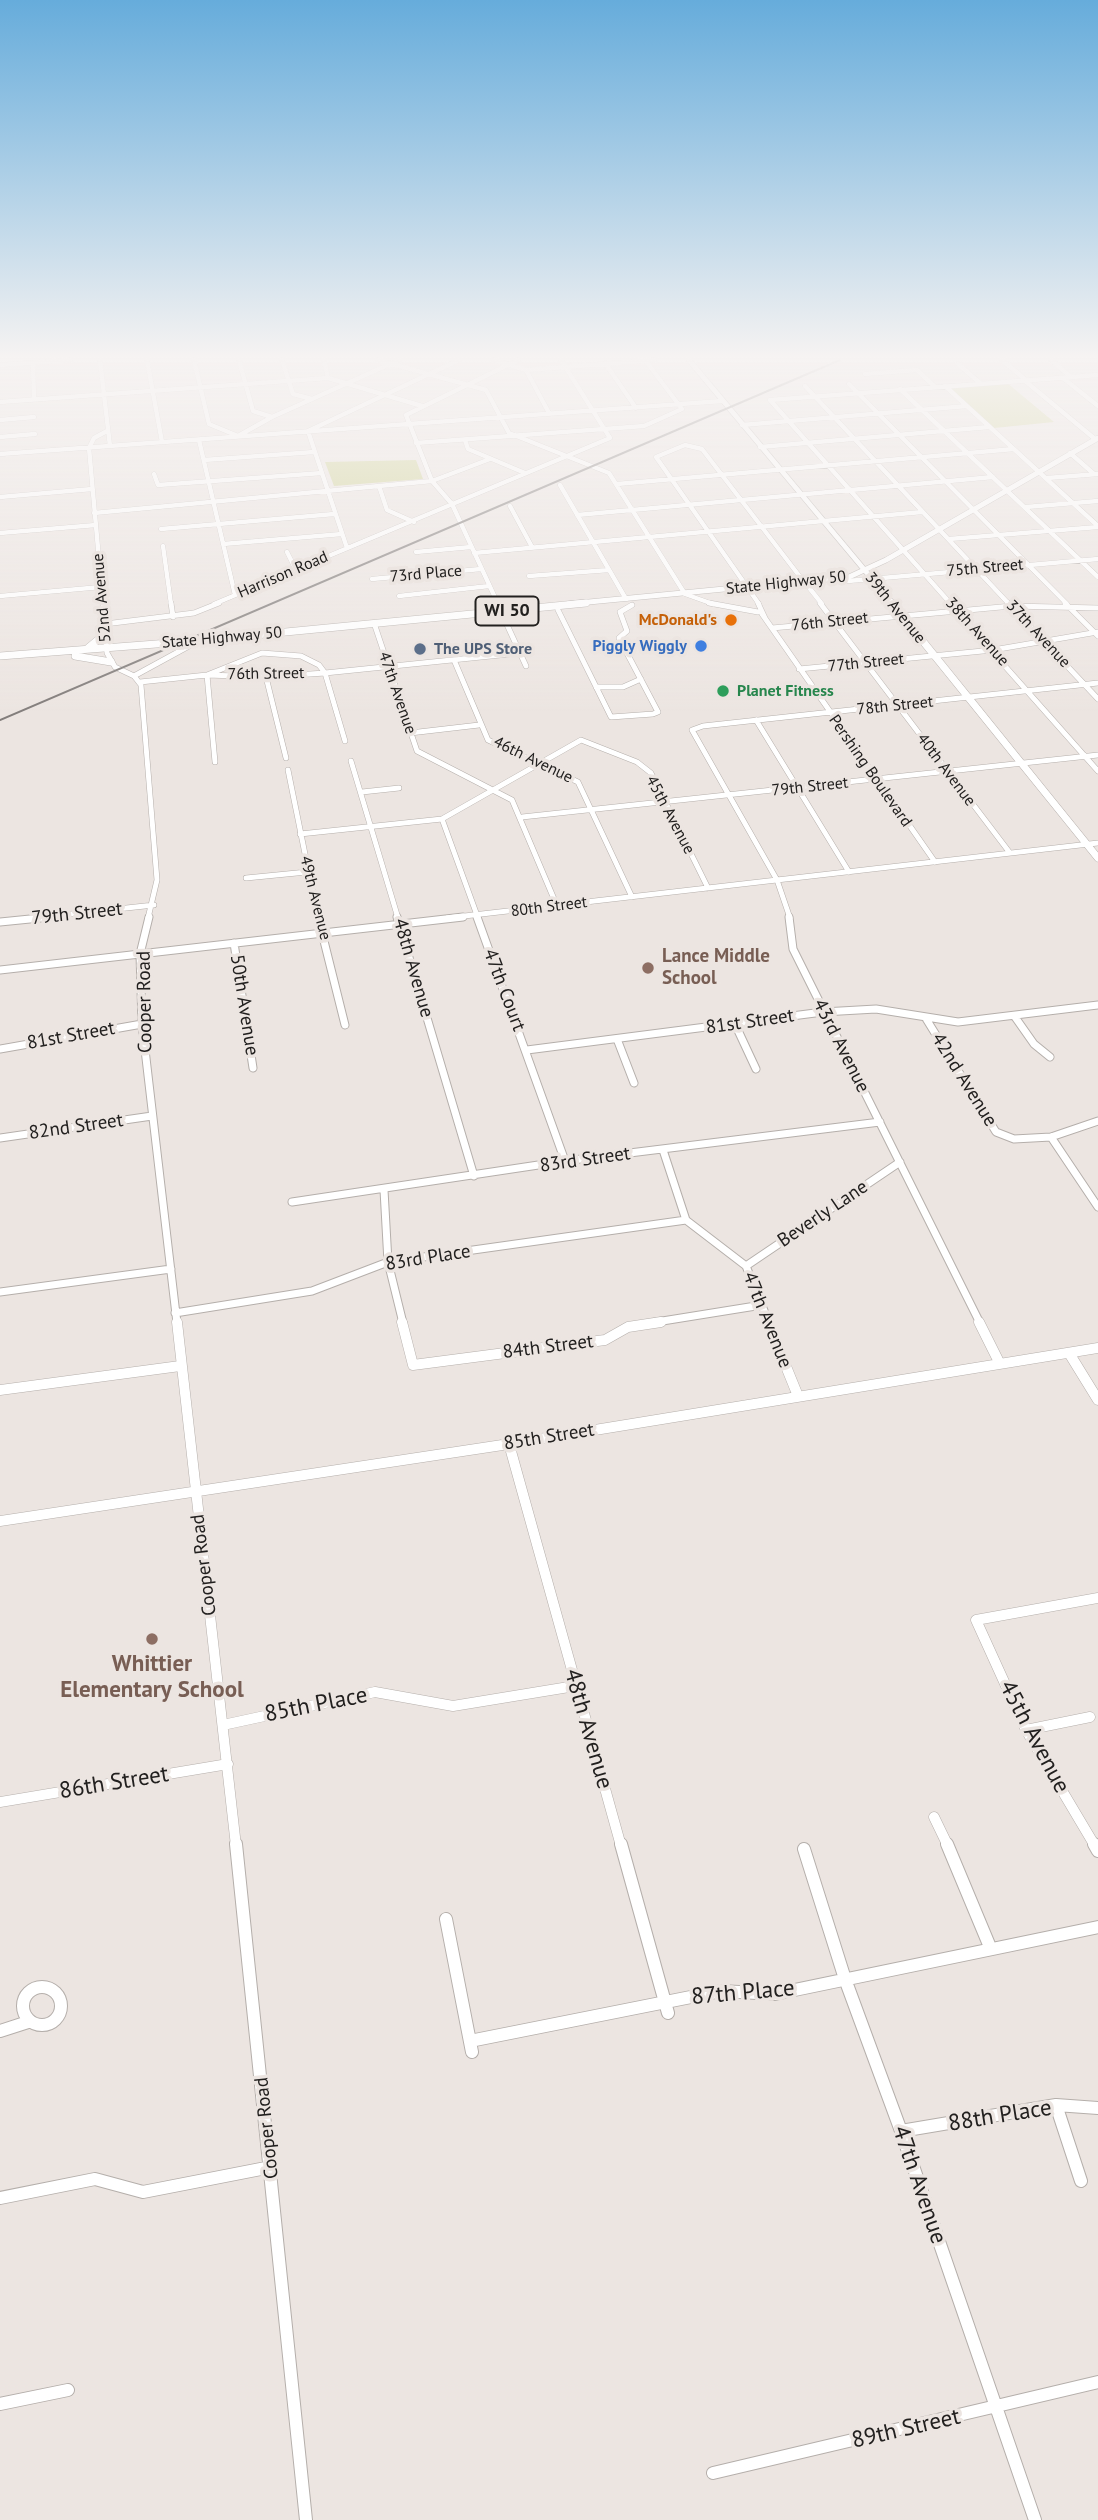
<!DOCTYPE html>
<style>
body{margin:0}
canvas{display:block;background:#ece5e1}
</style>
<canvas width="1098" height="2520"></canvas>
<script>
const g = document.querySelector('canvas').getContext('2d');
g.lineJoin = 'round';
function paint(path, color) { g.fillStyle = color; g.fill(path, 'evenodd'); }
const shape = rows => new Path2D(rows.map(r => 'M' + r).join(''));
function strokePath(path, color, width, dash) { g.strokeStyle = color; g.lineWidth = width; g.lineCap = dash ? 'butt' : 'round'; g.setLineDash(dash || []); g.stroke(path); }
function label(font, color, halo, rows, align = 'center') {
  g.font = font + ' "PT Sans",sans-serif'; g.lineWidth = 7; g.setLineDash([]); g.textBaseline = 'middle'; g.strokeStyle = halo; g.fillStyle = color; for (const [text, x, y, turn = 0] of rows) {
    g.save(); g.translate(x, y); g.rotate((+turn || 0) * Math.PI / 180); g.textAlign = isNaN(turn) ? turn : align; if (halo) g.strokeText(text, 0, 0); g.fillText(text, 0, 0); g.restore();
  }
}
const green = shape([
 [1006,382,1054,422,994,428,948,386],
 [416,460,423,479,334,486,325,462]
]);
const minorFar4 = shape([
 [100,360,110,446],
 [147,360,162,442],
 [194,360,209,424,238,436,272,417,399,360],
 [239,360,253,411,272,417],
 [282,360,293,394,312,399],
 [324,360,328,378],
 [378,360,486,390,509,433,609,473,685,594,713,604],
 [494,360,526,370,549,413],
 [1002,360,1026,380],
 [1051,360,1071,377],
 [33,363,34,399],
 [605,363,636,408],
 [958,364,980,383],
 [0,365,70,360],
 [526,370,654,360],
 [865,374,917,370,934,386],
 [1063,378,1098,406],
 [1024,380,1095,439],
 [849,384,1067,604],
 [805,386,1009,604],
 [945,386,1098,526],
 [900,389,1098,577],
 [770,400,951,604],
 [770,400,1098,375],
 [0,402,328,378,422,406],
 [0,420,34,417],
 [742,425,967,406],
 [0,437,35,434],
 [199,440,235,595],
 [465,440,468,449,525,473],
 [416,443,644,426,682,409,645,360],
 [760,447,989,427],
 [1070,453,1094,474],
 [0,454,722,401],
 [204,460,314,452],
 [154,474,158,485,322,473],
 [1047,478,1098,474],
 [617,484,1014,449],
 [560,485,626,599],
 [379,486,387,510,414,522],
 [0,497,92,489],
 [510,506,532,547],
 [1026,507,1098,501],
 [94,513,432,481,490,459],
 [577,515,993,477],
 [161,529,334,514],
 [0,533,96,525],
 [949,539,1098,527],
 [223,544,342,534],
 [163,546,171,604],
 [347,548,308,431,459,360],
 [287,552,296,570],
 [416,552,471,547],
 [474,553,922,512],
 [529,576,609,570],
 [372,579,481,569],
 [848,581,1098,559],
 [807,585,822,604],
 [0,596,101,587],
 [399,596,489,586],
 [103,604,89,448,94,438,107,431],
 [214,604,610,438,561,360],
 [498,604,452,504,432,481,406,415,518,360],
 [759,604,656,457,685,445,702,449,804,582]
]);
const minorFar3 = shape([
 [103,603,107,653,115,667,134,676],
 [171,603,173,617],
 [497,603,526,666],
 [709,603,758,612],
 [758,603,765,618],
 [820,603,1010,853],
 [949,603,1098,771],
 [1008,603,1098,699],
 [1065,603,1098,636],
 [558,610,611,717,653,714,658,712,619,638,627,631,620,612,632,605],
 [762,614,935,862],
 [374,623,417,751,512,800,557,906],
 [105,624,194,613,219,603],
 [772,628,1012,606,1098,608],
 [454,660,488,740,578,782,632,897],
 [799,669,993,650,1098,632],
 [134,676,141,685,157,880,148,918],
 [134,676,189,646],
 [266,677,286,758],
 [140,682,207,675,266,677,325,673,520,653],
 [596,687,623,687,641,679],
 [756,720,849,872],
 [410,733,479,725],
 [351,761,398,918],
 [215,762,207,675,262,653,301,656,319,665,325,673,345,741],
 [288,770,318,918],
 [362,792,399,788],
 [522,817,1098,755],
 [442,819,478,918],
 [300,834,442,819,581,740,637,762,651,773,708,888],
 [246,878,307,872],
 [34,918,154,905],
 [447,918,1098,843],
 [790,918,777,880,692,730,703,726,1098,683]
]);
const minorFar2 = shape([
 [149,917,140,954,142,1024,177,1323],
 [318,917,345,1025],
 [397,917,474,1176],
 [477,917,565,1161],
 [789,917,793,949,980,1323],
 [0,922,50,917],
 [234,943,253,1068],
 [0,970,463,917],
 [925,1017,996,1132,1014,1139,1051,1137,1098,1121],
 [1015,1017,1034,1044,1050,1057],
 [735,1024,756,1069],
 [617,1039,634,1083],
 [0,1049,142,1024],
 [527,1050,823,1012,876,1009,958,1022,1098,1005],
 [1051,1137,1098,1207],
 [0,1138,152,1116],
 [663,1150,686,1220,746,1266,769,1323],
 [384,1190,388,1262,403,1323],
 [292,1202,565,1161,880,1122],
 [746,1266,900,1162],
 [0,1292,171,1269],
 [175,1313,312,1291,388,1262,686,1220],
 [650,1323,762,1305]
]);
const minorFar1 = shape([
 [177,1322,236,1846],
 [402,1322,413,1365,605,1340,628,1327,661,1322],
 [768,1322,798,1396],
 [979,1322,999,1362],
 [1069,1353,1098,1400],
 [0,1390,180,1366],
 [509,1444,621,1846],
 [0,1521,509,1444,1098,1348],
 [223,1725,375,1692,453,1706,575,1686],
 [1026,1730,1090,1717],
 [0,1802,228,1764],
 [934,1817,948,1846],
 [1095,1846,1026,1730,976,1620,1098,1598]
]);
const minor = shape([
 [236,1844,306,2520],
 [621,1844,668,2013],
 [947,1844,990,1947],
 [1094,1844,1098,1851],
 [804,1849,845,1979,901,2131,1035,2520],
 [446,1919,472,2052],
 '23 2006a19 19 0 1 1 38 0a19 19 0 1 1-38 0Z',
 [0,2031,28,2022],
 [470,2041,721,1991,775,1994,1098,1927],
 [1056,2105,1081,2181],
 [901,2131,1056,2105,1098,2108],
 [0,2198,95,2179,143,2192,271,2167],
 [0,2404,68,2390],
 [713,2473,1098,2382]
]);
const majorFar1 = shape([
 [689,360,893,604],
 [568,604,849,577,886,560,1098,438]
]);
const major = shape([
 [892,603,1098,858],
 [88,648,106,633],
 [0,656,182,642,586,603],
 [75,656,111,662]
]);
const rail = shape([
 [0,720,840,360]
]);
const markers = [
 [731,620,7,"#e8710a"],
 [701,646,7,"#3f7fe0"],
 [420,649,7,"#5c6f8a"],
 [723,691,7,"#2e9e5b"],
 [648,968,7,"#8d6e63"],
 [152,1639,7,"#8d6e63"]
];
const farStreetnames = [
 ["75th Street",985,568,-5],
 ["73rd Place",426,574,-5],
 ["Harrison Road",283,575,-23],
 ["State Highway 50",786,583,-6],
 ["52nd Avenue",102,598,-95],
 ["39th Avenue",895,608,51],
 ["76th Street",830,622,-6],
 ["38th Avenue",977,632,48],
 ["37th Avenue",1038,634,47],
 ["State Highway 50",222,638,-5],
 ["77th Street",866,663,-6],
 ["76th Street",266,674,-1],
 ["47th Avenue",397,693,71],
 ["78th Street",895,706,-6],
 ["46th Avenue",533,760,26],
 ["40th Avenue",946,770,53],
 ["Pershing Boulevard",870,771,55],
 ["79th Street",810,787,-6],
 ["45th Avenue",670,815,62],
 ["49th Avenue",315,898,76],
 ["80th Street",549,907,-7]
];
const farFoodnames = [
 ["McDonald's",717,620]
];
const farShopnames = [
 ["Piggly Wiggly",687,646]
];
const farServicenames = [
 ["The UPS Store",434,649]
];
const farLeisurenames = [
 ["Planet Fitness",737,691]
];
const shields = [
 [507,611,63]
];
const shieldNames = [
 ["WI 50",507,611]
];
const streetNames = [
 ["79th Street",77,914,-6],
 ["48th Avenue",413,968,74],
 ["47th Court",504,990,69],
 ["Cooper Road",145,1002,-91],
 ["50th Avenue",244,1005,81],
 ["81st Street",750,1022,-8],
 ["81st Street",71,1036,-10],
 ["43rd Avenue",841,1046,63],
 ["42nd Avenue",964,1080,58],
 ["82nd Street",76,1127,-8],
 ["83rd Street",585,1160,-8],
 ["Beverly Lane",823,1214,-34],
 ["83rd Place",428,1258,-9],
 ["47th Avenue",767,1320,68],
 ["84th Street",548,1347,-7],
 ["85th Street",549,1437,-9],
 ["Cooper Road",204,1565,-97],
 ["Cooper Road",267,2128,-96]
];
const educationNames = [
 ["Lance Middle",662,957],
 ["School",662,979]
];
const nearEducationnames = [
 ["Whittier",152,1664],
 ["Elementary School",152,1690]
];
const nearStreetnames = [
 ["85th Place",316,1705,-11],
 ["48th Avenue",588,1729,74],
 ["45th Avenue",1034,1737,62],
 ["86th Street",114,1783,-9],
 ["87th Place",743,1993,-5],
 ["88th Place",1000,2116,-9],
 ["47th Avenue",919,2185,71],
 ["89th Street",906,2429,-13]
];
paint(green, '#ced191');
strokePath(minorFar4, '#b5afab', 5);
strokePath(minorFar3, '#b5afab', 6);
strokePath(minorFar2, '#b5afab', 9);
strokePath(minorFar1, '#b5afab', 11);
strokePath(minor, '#b5afab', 14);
strokePath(majorFar1, '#b5afab', 6);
strokePath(major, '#b5afab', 8);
strokePath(minorFar4, '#fff', 4.5);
strokePath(minorFar3, '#fff', 5);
strokePath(minorFar2, '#fff', 7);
strokePath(minorFar1, '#fff', 10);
strokePath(minor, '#fff', 12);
strokePath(majorFar1, '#fff', 5);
strokePath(major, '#fff', 7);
strokePath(rail, '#837e7c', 2);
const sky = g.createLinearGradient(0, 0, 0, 713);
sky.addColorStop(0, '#66acdb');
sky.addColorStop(0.5, '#f6f3f2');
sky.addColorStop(1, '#f6f3f200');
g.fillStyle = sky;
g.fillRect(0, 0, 1098, 713);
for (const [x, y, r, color] of markers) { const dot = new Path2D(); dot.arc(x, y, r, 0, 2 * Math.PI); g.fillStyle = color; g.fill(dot); strokePath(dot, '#ece5e1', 2.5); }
label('16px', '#22201f', '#ece5e1', farStreetnames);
label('bold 16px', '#c56008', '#ece5e1', farFoodnames, 'right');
label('bold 16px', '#366cbe', '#ece5e1', farShopnames, 'right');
label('bold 16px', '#4e5e75', '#ece5e1', farServicenames, 'left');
label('bold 16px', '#27864d', '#ece5e1', farLeisurenames, 'left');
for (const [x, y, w] of shields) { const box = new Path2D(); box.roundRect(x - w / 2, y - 14.5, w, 29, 5); g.fillStyle = '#ece5e1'; g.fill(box); strokePath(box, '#22201f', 2); }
label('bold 18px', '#22201f', null, shieldNames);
label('19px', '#22201f', '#ece5e1', streetNames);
label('bold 19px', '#785e54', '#ece5e1', educationNames, 'left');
label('bold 23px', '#785e54', '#ece5e1', nearEducationnames);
label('23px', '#22201f', '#ece5e1', nearStreetnames);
</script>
